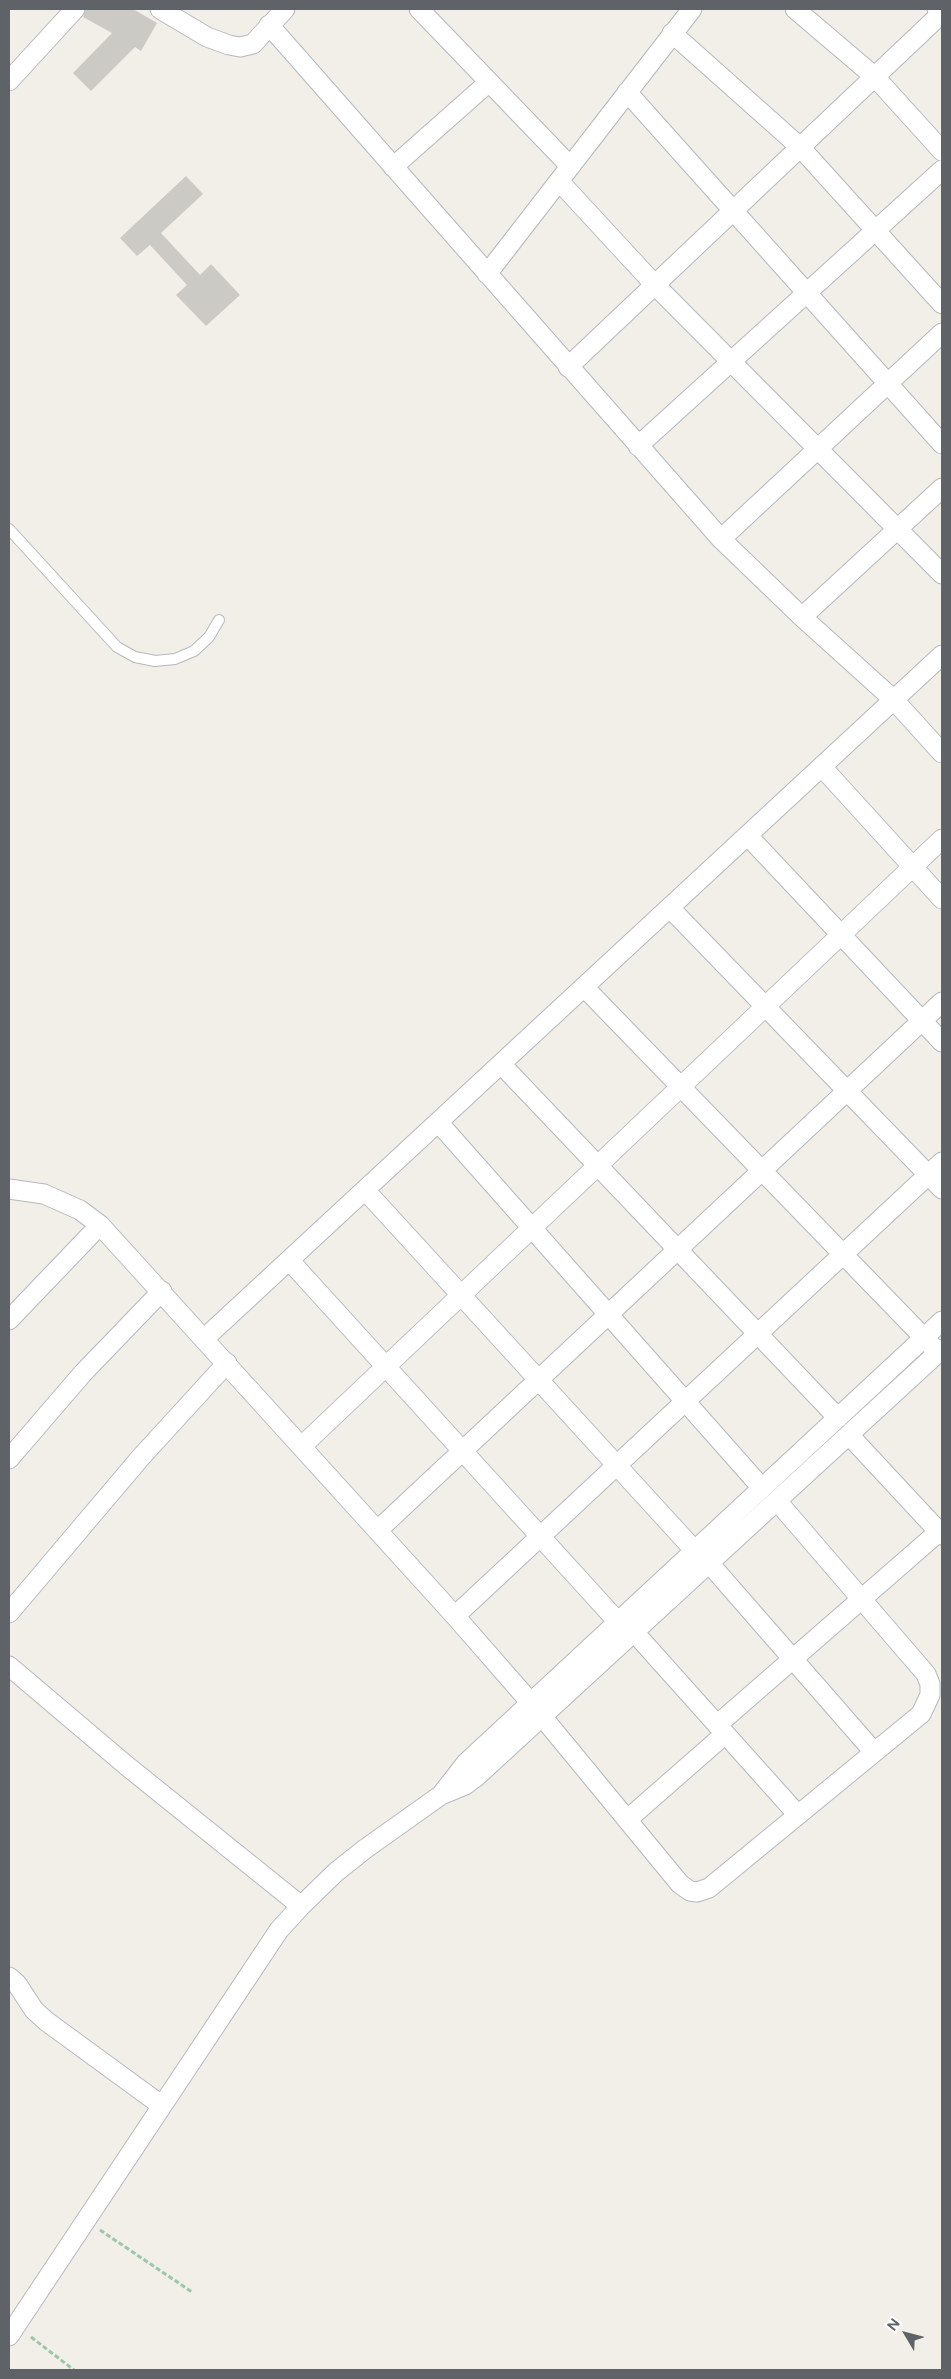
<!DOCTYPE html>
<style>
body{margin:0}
#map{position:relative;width:951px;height:2379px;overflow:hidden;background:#f1efe8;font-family:Figtree,sans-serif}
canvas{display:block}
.frame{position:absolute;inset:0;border:10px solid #5f6368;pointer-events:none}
.north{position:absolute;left:881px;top:2309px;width:50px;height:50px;-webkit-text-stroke:4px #fff;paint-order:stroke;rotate:307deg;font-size:14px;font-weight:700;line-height:20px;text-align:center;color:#5f6368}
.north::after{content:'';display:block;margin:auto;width:18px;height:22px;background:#5f6368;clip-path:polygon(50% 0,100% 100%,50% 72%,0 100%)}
</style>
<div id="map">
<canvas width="951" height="2379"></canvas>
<div class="frame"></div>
<div class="north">N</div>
</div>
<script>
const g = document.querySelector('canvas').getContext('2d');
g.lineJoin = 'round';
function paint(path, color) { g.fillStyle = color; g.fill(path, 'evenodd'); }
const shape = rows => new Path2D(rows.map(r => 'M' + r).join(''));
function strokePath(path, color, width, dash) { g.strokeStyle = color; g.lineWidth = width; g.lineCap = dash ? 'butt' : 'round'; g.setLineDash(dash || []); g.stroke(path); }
const building = shape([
 [86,9,133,9,157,23,141,51,135,47,91,91,73,73,112,33,83,17],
 [186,176,203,194,161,233,200,275,211,264,240,295,206,326,176,295,187,285,150,245,137,256,120,238]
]);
const path = shape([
 [100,2230,192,2292],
 [31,2337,74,2370]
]);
const service = shape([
 [9,529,117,647,135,657,155,661,175,659,194,651,209,637,219,620]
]);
const minor = shape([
 [160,9,207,37,229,45,240,47,253,44,285,9],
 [419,9,570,166],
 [795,9,875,77,942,151],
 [269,25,721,539,802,617,894,700,942,753],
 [672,33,800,147,942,304],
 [9,81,75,9],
 [627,92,942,444],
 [393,167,489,82],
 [559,181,655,285,942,574],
 [487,274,692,9],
 [568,367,942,13,937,9],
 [638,446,942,170],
 [721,539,942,333],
 [802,617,942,488],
 [822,767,942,899],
 [748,836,942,1042],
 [670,908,942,1189],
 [584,987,933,1347],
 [501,1064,838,1418],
 [438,1122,762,1488],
 [9,1189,44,1194,80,1210,100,1225,455,1616,531,1703,680,1884,690,1891,697,1892,709,1888,921,1714,930,1695,930,1684,926,1674,777,1501],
 [365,1190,695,1551],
 [289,1260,618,1622],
 [9,1320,100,1225],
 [205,1338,942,655],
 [849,1435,942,1535],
 [302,1446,942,839],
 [9,1459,83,1373,162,1291],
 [378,1530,942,1002],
 [709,1563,874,1752],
 [9,1613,141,1457,227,1363],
 [455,1616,942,1162],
 [634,1632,798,1815],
 [9,1666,127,1766,301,1906],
 [717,1725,942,1529],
 [441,1795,466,1763,942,1321],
 [628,1819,725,1734],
 [9,1977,17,1984,34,2010,46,2021,161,2105],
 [9,2336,279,1930,301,1906,336,1872,365,1849,441,1795,465,1785,476,1777,942,1349]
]);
paint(building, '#cccac5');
strokePath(service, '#b5b8bc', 12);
strokePath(minor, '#b5b8bc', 21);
strokePath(path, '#9cc7a9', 3, [5, 2.5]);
strokePath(service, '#fff', 10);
strokePath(minor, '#fff', 19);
</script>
